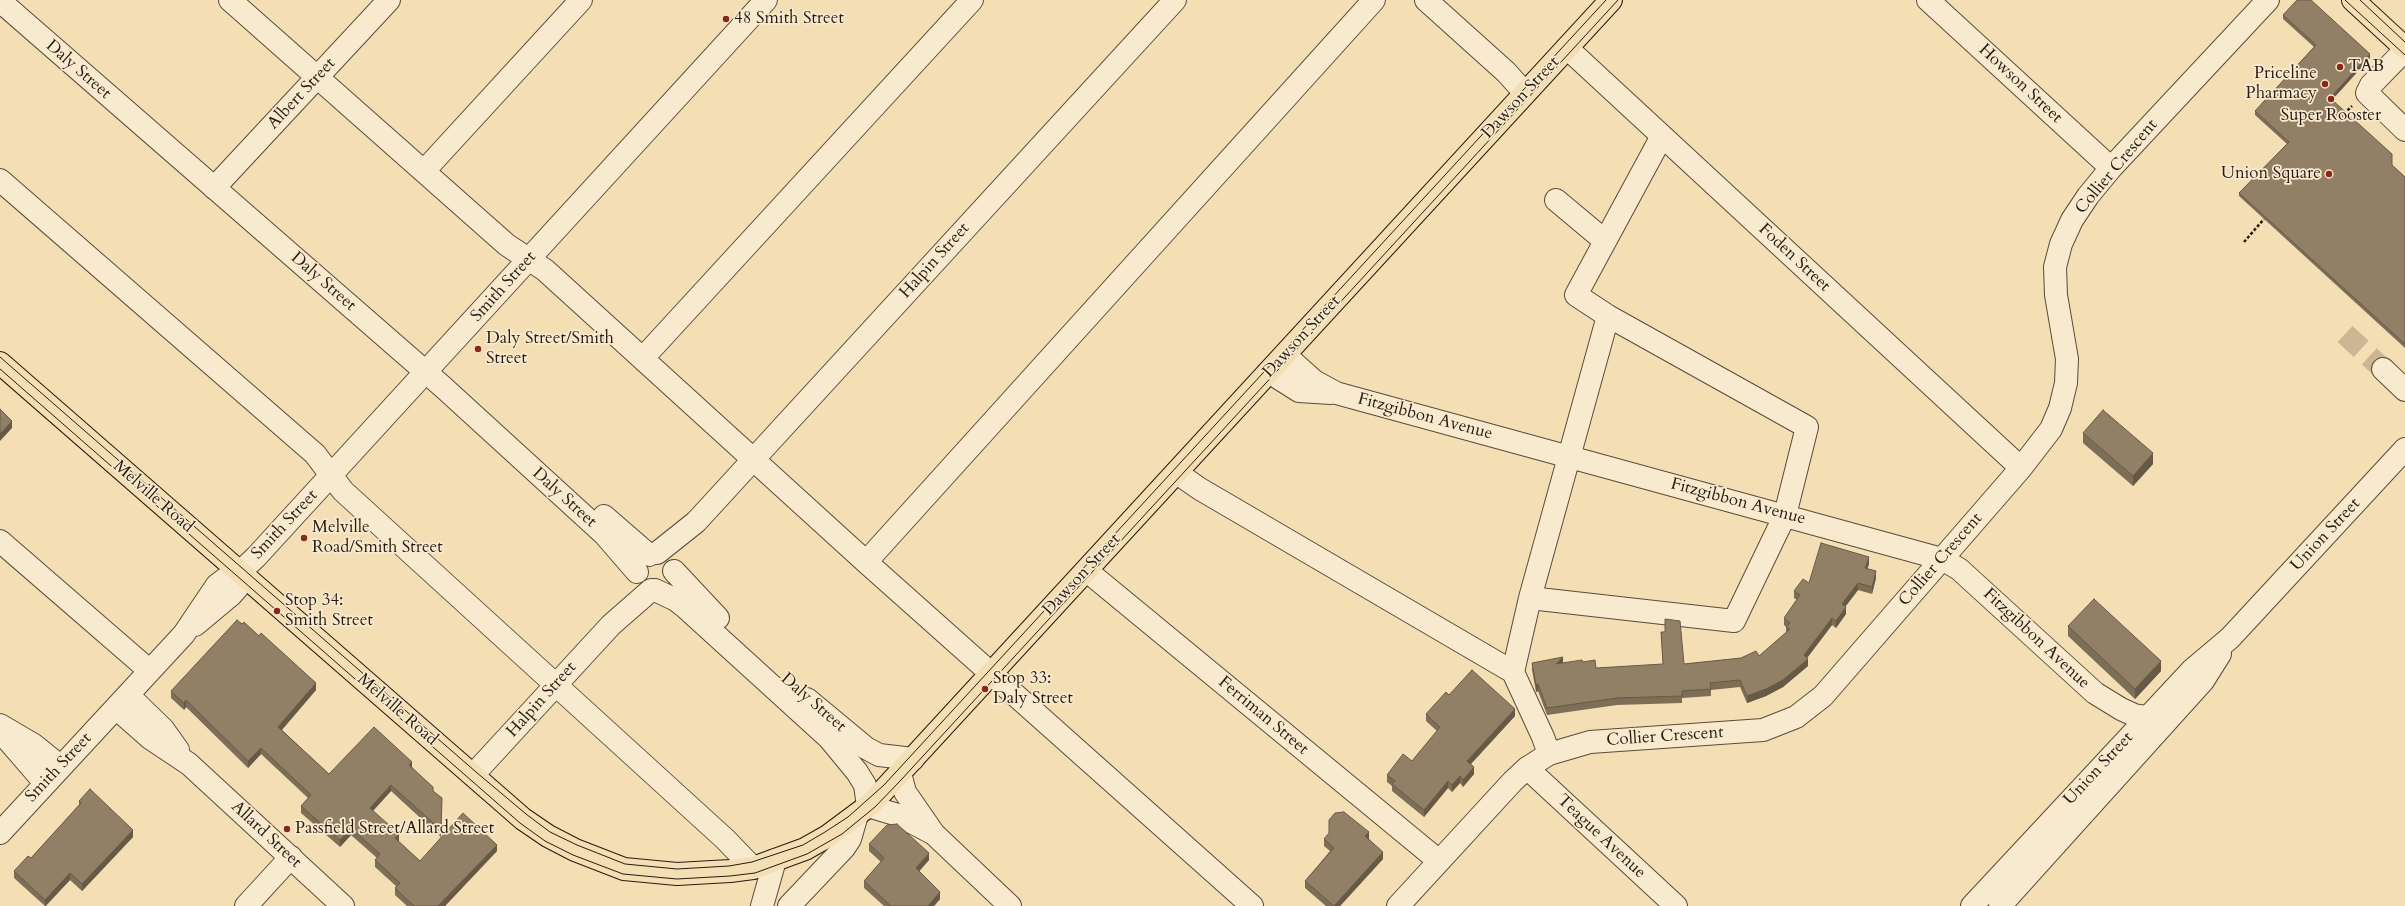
<!DOCTYPE html>
<style>
body{margin:0}
canvas{display:block;background:#f4deb4}
</style>
<canvas width="2405" height="906"></canvas>
<script>
const g = document.querySelector('canvas').getContext('2d');
g.lineJoin = 'round';
const shape = rows => new Path2D(rows.map(r => 'M' + r).join(''));
function strokePath(path, color, width, dash) { g.strokeStyle = color; g.lineWidth = width; g.lineCap = dash ? 'butt' : 'round'; g.setLineDash(dash || []); g.stroke(path); }
function paint(path, color) { g.fillStyle = color; g.fill(path, 'evenodd'); }
function label(font, color, halo, rows, align = 'center') {
  g.font = font + ' Cardo,serif'; g.lineWidth = 3.5; g.setLineDash([]); g.textBaseline = 'middle'; g.strokeStyle = halo; g.fillStyle = color; for (const [text, x, y, turn = 0] of rows) {
    g.save(); g.translate(x, y); g.rotate((+turn || 0) * Math.PI / 180); g.textAlign = isNaN(turn) ? turn : align; if (halo) g.strokeText(text, 0, 0); g.fillText(text, 0, 0); g.restore();
  }
}
const minorTunnel = shape([
 [2345,334,2383,369]
]);
const path = shape([
 [2344,114,2352,106],
 [2244,242,2264,219]
]);
const minor = shape([
 [230,0,507,245,545,270,866,562,1252,906],
 [1426,0,1506,72,1525,93],
 [1928,0,2111,168],
 [0,1,443,387,605,535,637,572],
 [1567,48,2021,468],
 [2405,50,2371,85,2367,93,2405,130],
 [424,171,581,0],
 [0,180,315,454,343,491,725,839,753,868],
 [214,188,389,0],
 [1556,200,1605,241],
 [1608,316,1530,598,1734,621,1785,515,1807,427,1608,316,1576,295,1662,136],
 [1285,355,1314,381,1336,393,1942,559,1959,569,2095,693,2121,709,2134,715,2147,717],
 [643,358,972,0],
 [2383,369,2405,390],
 [1269,372,1299,391,1331,393],
 [1177,473,1200,489,1513,672,1543,737,1549,754],
 [604,516,649,555],
 [0,541,150,671],
 [657,553,696,522,1175,0],
 [866,562,1374,0],
 [674,571,718,618],
 [1087,571,1439,861],
 [655,590,676,600,685,607,829,738,857,772,865,785,868,806,898,815,934,834],
 [195,625,231,595,238,587,240,572],
 [1513,672,1530,598],
 [128,695,163,729,178,750],
 [807,699,866,748,879,755,913,759],
 [116,708,150,738,189,764,343,906],
 [0,725,34,745,60,766],
 [0,731,45,783],
 [1527,768,1676,906],
 [900,773,905,792,934,834,1010,906],
 [473,775,611,625,651,590],
 [0,833,184,634,217,585,233,573,240,572,256,557,766,0],
 [246,906,291,857],
 [762,906,775,860],
 [789,906,844,848,850,839,857,815],
 [1398,906,1513,781,1527,768,1549,754,1590,742,1763,730,1796,717,1823,696,2021,468,2051,429,2060,408,2066,383,2067,359,2056,295,2055,267,2061,244,2072,220,2088,196,2111,168,2268,0],
 [1972,906,2192,670,2230,638,2405,449],
 [2000,906,2203,681,2220,654]
]);
const major = shape([
 [2353,0,2405,48],
 [0,363,523,819,548,836,575,850,624,869,677,874,730,871,753,868,805,849,828,836,871,804,1611,0]
]);
const tram = shape([
 [2345,0,2405,55],
 [2360,0,2405,42],
 [0,357,476,772,526,814,550,832,577,845,625,864,677,869,729,866,752,862,803,845,825,832,848,817,884,785,1606,0],
 [0,369,520,823,545,841,573,855,623,874,677,879,730,876,755,873,807,854,842,834,875,807,901,780,1618,0]
]);
const wall = shape([
 [2283,15,2370,58,2332,100,2392,165,2405,177,2405,348,2239,196,2239,193,2287,144,2255,115,2255,111,2314,47,2283,19],
 [2083,433,2153,464,2133,486,2083,443],
 [1869,564,1867,569,1876,578,1872,594,1858,590,1845,607,1846,614,1836,628,1832,625,1807,658,1808,666,1783,687,1766,696,1747,703,1740,687,1711,690,1711,696,1682,698,1682,703,1617,705,1547,715,1538,691,1536,692,1532,670,1532,663,1563,663,1583,662,1596,668,1663,665,1661,632,1665,632,1665,619,1684,664,1759,656,1786,633,1786,627,1784,625,1784,618,1797,600,1794,598,1794,591],
 [2068,626,2161,671,2135,699,2068,636],
 [316,690,282,730,329,774,412,767,433,792,442,798,441,837,391,791,373,811,399,841,398,841,420,861,497,851,445,906,407,906,395,895,395,888,396,886,375,867,375,860,377,858,351,835,340,847,301,813,301,806,308,798,261,754,248,768,186,707,184,710,171,698,171,691],
 [1449,695,1515,716,1471,764,1474,774,1463,787,1460,783,1452,792,1448,788,1424,817,1392,791,1392,786,1387,782,1387,775,1412,761,1437,731,1426,721,1426,714],
 [79,801,133,837,82,891,70,880,46,906,45,906,14,878,14,871,31,858,79,805],
 [1324,839,1369,839,1383,859,1340,906,1326,906,1305,888,1305,881,1330,851,1324,846],
 [869,844,929,860,919,871,940,899,934,906,884,906,864,888,864,881,881,862,869,851]
]);
const shadedWall = shape([
 [2370,54,2370,58,2330,102,2330,98],
 [12,421,12,428,0,441,0,434],
 [2153,453,2153,464,2133,486,2133,476],
 [1869,557,1869,564,1865,575,1865,568],
 [1876,571,1876,578,1872,594,1872,587],
 [1858,583,1858,590,1842,611,1842,604],
 [1846,607,1846,614,1836,628,1836,621],
 [1832,618,1832,625,1804,662,1804,655],
 [1563,657,1563,664,1556,664],
 [1808,659,1808,666,1783,687,1766,696,1747,703,1747,696],
 [2161,661,2161,671,2135,699,2135,689],
 [316,683,316,690,278,734,278,727],
 [1538,684,1538,691,1536,692,1536,685],
 [186,700,186,707,184,710,184,703],
 [1515,709,1515,716,1467,768,1467,761],
 [261,748,261,754,248,768,248,761],
 [412,762,412,768,409,765],
 [1474,767,1474,774,1463,787,1463,780],
 [1460,776,1460,783,1452,792,1452,785],
 [1448,781,1448,788,1424,817,1424,810],
 [391,785,391,791,370,814,370,808],
 [351,828,351,835,340,847,340,840],
 [133,830,133,837,82,891,82,884],
 [1369,832,1369,839,1365,843,1365,836],
 [399,834,399,841,395,845,395,838],
 [497,845,497,851,445,906,438,906],
 [1383,852,1383,859,1340,906,1334,906],
 [929,853,929,860,916,875,916,868],
 [70,873,70,880,45,906,45,900],
 [940,892,940,899,934,906,928,906]
]);
const building = shape([
 [2297,0,2311,0,2370,54,2330,98,2392,154,2392,165,2405,177,2405,344,2239,193,2289,142,2255,111,2316,45,2283,15,2297,0],
 [0,409,12,421,0,434,0,409],
 [2103,410,2153,453,2133,476,2083,433,2103,410],
 [1821,543,1869,557,1865,568,1876,571,1872,587,1858,583,1842,604,1846,607,1836,621,1832,618,1804,655,1808,659,1783,680,1766,689,1747,696,1740,680,1710,683,1711,689,1682,691,1682,696,1617,698,1547,708,1538,684,1536,685,1532,663,1563,657,1556,664,1582,660,1583,662,1595,660,1596,668,1663,664,1661,632,1665,632,1665,619,1680,621,1684,664,1741,658,1756,651,1759,656,1790,629,1786,627,1790,623,1784,618,1800,595,1794,591,1803,579,1809,583,1821,543],
 [2094,599,2161,661,2135,689,2068,626,2094,599],
 [237,620,242,624,244,622,259,636,261,633,316,683,278,727,329,774,374,727,412,762,409,765,433,787,433,791,442,798,441,830,391,785,370,808,399,834,395,838,420,861,463,813,497,845,438,906,414,906,395,888,400,883,375,860,380,854,351,828,340,840,301,806,311,795,261,748,248,761,186,700,184,703,171,691,237,620],
 [1472,670,1515,709,1467,761,1474,767,1463,780,1460,776,1452,785,1448,781,1424,810,1392,784,1395,781,1387,775,1403,754,1412,761,1440,727,1426,714,1446,692,1449,695,1472,670],
 [90,789,133,830,82,884,70,873,45,900,14,871,28,856,31,858,81,803,79,801,90,789],
 [1344,812,1369,832,1365,836,1383,852,1334,906,1305,881,1334,848,1324,839,1329,833,1329,820,1335,813,1344,812],
 [897,824,929,853,916,868,940,892,928,906,891,906,864,881,884,858,869,844,887,825,897,824]
]);
const markers = [
 [726,19,4,"#8f2418"],
 [2340,67,4,"#8f2418"],
 [2325,84,4,"#8f2418"],
 [2331,99,4,"#8f2418"],
 [2329,174,4,"#8f2418"],
 [478,349,4,"#8f2418"],
 [304,538,4,"#8f2418"],
 [277,611,4,"#8f2418"],
 [985,689,4,"#8f2418"],
 [287,829,4,"#8f2418"]
];
const poiNames = [
 ["48 Smith Street",734,19],
 ["TAB",2348,67],
 ["Priceline",2317,74,"right"],
 ["Pharmacy",2317,94,"right"],
 ["Super Rooster",2331,116,"center"],
 ["Union Square",2321,174,"right"],
 ["Daly Street/Smith",486,339],
 ["Street",486,359],
 ["Melville",312,528],
 ["Road/Smith Street",312,548],
 ["Stop 34:",285,601],
 ["Smith Street",285,621],
 ["Stop 33:",993,679],
 ["Daly Street",993,699],
 ["Passfield Street/Allard Street",295,829]
];
const streetNames = [
 ["Daly Street",78,70,41],
 ["Howson Street",2020,84,43],
 ["Albert Street",302,94,-47],
 ["Dawson Street",1521,98,-47],
 ["Collier Crescent",2117,167,-50],
 ["Foden Street",1794,258,43],
 ["Halpin Street",935,261,-48],
 ["Daly Street",323,282,41],
 ["Smith Street",504,287,-48],
 ["Dawson Street",1302,337,-47],
 ["Fitzgibbon Avenue",1425,417,15],
 ["Melville Road",153,497,41],
 ["Daly Street",564,498,42],
 ["Fitzgibbon Avenue",1738,502,15],
 ["Smith Street",285,525,-47],
 ["Union Street",2326,535,-47],
 ["Collier Crescent",1941,560,-49],
 ["Dawson Street",1082,575,-47],
 ["Fitzgibbon Avenue",2036,639,43],
 ["Halpin Street",542,700,-48],
 ["Daly Street",813,703,41],
 ["Melville Road",397,710,41],
 ["Ferriman Street",1263,716,40],
 ["Collier Crescent",1665,737,-4],
 ["Smith Street",59,768,-47],
 ["Union Street",2099,769,-47],
 ["Allard Street",266,835,43],
 ["Teague Avenue",1601,837,43]
];
strokePath(minorTunnel, '#cbb794', 22, [22, 11]);
strokePath(minor, '#5a4c3a', 24);
strokePath(major, '#261b12', 24);
strokePath(path, '#261b12', 2.5, [3, 2]);
strokePath(minor, '#f8eace', 22);
strokePath(major, '#f4deb4', 22);
strokePath(tram, '#261b12', 1);
paint(wall, '#7d6e58');
paint(shadedWall, '#665a47');
paint(building, '#918066');
strokePath(building, '#665a47', 1);
for (const [x, y, r, color] of markers) { const dot = new Path2D(); dot.arc(x, y, r, 0, 2 * Math.PI); g.fillStyle = color; g.fill(dot); strokePath(dot, '#f8eace', 1.5); }
label('17px', '#261b12', '#f8eace', poiNames, 'left');
label('17px', '#261b12', '#f8eace', streetNames);
</script>
